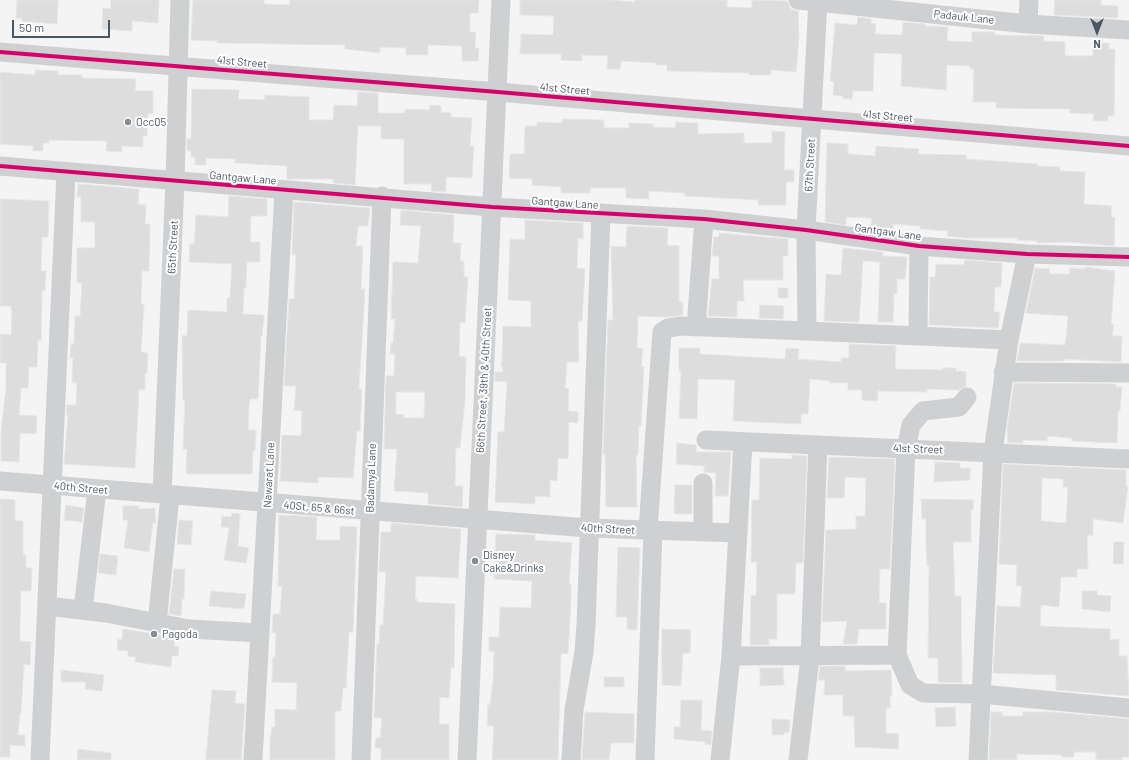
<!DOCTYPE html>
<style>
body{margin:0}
#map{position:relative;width:1129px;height:760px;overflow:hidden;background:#f4f4f4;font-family:Barlow,sans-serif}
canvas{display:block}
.north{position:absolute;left:1077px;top:12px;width:40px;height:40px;-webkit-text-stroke:3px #fff;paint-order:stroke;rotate:180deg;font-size:11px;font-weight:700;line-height:16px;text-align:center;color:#4a5661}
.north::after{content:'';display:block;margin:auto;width:14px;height:18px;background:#4a5661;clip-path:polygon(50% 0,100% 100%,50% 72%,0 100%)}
.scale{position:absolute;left:12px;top:20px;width:98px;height:18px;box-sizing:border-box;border:2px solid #4a5661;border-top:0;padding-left:5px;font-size:12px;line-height:14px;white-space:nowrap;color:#4a5661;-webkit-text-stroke:3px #fff;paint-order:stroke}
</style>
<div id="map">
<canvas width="1129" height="760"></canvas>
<div class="north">N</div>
<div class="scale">50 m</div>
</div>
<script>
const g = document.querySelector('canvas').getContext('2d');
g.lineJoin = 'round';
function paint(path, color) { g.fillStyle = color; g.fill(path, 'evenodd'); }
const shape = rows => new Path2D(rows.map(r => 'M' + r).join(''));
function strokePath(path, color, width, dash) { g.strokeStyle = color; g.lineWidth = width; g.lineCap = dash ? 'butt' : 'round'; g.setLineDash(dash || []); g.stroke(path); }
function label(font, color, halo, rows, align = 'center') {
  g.font = font + ' Barlow,sans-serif'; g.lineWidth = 4; g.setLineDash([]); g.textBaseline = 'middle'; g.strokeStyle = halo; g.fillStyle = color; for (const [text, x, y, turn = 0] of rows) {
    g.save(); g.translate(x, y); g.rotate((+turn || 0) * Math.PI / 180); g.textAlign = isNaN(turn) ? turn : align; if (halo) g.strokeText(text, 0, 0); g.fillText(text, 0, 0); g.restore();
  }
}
const building = shape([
 [17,0,58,0,57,24,22,21,22,18,16,18,17,0],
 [111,0,159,0,158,23,132,21,132,31,102,29,103,8,111,9,111,0],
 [193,0,264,0,264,4,290,5,290,0,479,0,478,13,470,13,470,32,476,32,475,48,479,48,478,61,462,61,462,46,428,45,428,55,406,55,406,48,380,47,380,53,345,49,345,45,217,43,217,41,191,40,193,0],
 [520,0,609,0,635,2,635,0,727,0,727,7,752,8,752,0,787,1,791,9,798,11,799,37,796,72,771,70,771,75,749,75,749,73,667,71,667,65,656,65,656,63,621,61,620,69,607,69,608,56,582,55,582,61,561,60,561,54,520,54,521,34,553,35,554,16,520,15,520,0],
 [1055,0,1101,0,1101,5,1118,6,1118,18,1054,15,1055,0],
 [858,17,871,19,871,23,876,24,875,34,902,35,903,22,925,24,925,26,948,27,947,41,972,42,972,32,995,32,995,35,1044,36,1043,41,1065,42,1065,56,1093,56,1093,43,1109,43,1109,49,1115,49,1114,116,1108,116,1108,121,1093,121,1094,114,1070,113,1070,109,996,108,996,102,973,102,974,69,970,69,970,66,947,65,946,90,901,86,902,54,874,53,873,91,853,91,852,99,843,99,843,96,833,95,834,82,830,81,835,23,857,25,858,17],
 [36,70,58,71,58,75,82,75,82,78,136,79,135,91,153,91,153,114,148,113,147,136,143,136,143,147,122,146,122,152,106,151,107,141,49,140,49,143,43,143,43,151,33,151,33,146,0,144,0,72,35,75,36,70],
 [192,89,239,90,238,99,264,100,265,95,309,97,309,120,333,120,334,105,357,106,358,92,378,93,378,113,405,113,405,109,429,110,430,105,441,106,441,112,451,113,451,117,472,118,470,146,474,146,472,178,446,177,446,192,431,191,432,184,404,184,404,139,381,139,381,126,358,126,355,185,334,183,333,179,287,179,287,166,235,163,235,159,206,158,206,165,195,165,195,157,191,157,191,151,187,151,187,139,191,139,192,89],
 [562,119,604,120,604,128,629,128,629,123,653,124,653,127,675,128,676,122,698,123,698,134,744,133,744,143,772,143,772,131,785,132,784,170,794,170,794,182,786,182,786,205,758,205,758,200,685,196,685,193,649,191,649,199,626,198,626,188,590,188,590,193,561,193,561,187,532,185,532,179,509,178,510,154,524,154,525,126,537,126,537,122,562,123,562,119],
 [827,143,848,144,848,154,875,156,876,146,919,149,918,154,966,155,966,159,1038,164,1038,166,1060,167,1060,171,1085,172,1084,204,1112,206,1111,217,1115,217,1114,246,1070,242,1037,243,1037,241,1017,240,1017,238,966,238,947,236,948,231,920,229,920,226,893,224,893,229,871,227,872,218,846,217,846,225,825,222,827,143],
 [78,184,139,189,138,204,146,205,145,224,150,224,149,271,142,271,141,304,144,304,141,352,148,353,147,373,145,373,145,390,139,389,135,468,64,464,68,415,66,415,67,405,76,405,77,383,72,383,73,358,70,358,71,344,74,344,75,316,80,316,82,283,77,283,77,248,95,248,95,222,81,222,81,197,77,197,78,184],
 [229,196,267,199,267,216,251,216,250,242,260,242,260,262,247,262,246,288,244,288,243,314,264,315,262,336,261,336,258,399,250,399,249,405,248,430,256,430,255,451,253,451,252,474,186,474,187,449,183,449,185,400,183,400,182,335,187,336,188,310,227,312,227,298,230,298,232,264,189,262,190,244,194,244,196,215,228,217,229,196],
 [0,199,49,201,48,237,42,237,41,271,46,271,45,291,42,291,41,341,38,340,37,367,29,367,28,388,21,388,19,415,37,416,36,434,20,433,19,462,1,461,1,432,6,387,6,363,0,363,0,334,11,335,12,310,11,310,11,306,0,306,0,199],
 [294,202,370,208,368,226,358,226,356,246,363,246,361,289,365,289,359,389,362,389,360,431,357,431,353,478,318,477,318,483,280,481,282,435,301,436,302,411,294,410,296,386,284,386,289,299,294,299,296,255,292,255,294,202],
 [401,210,454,215,453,243,461,243,460,261,464,261,464,277,468,277,465,323,460,322,459,356,466,357,465,401,460,448,456,448,455,486,463,486,462,507,428,504,428,493,394,491,397,449,384,449,386,376,394,376,395,354,390,354,391,343,393,343,395,319,391,319,393,262,418,263,421,226,400,225,401,210],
 [396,392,425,392,424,418,404,418,404,415,396,414,396,392],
 [525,220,583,223,583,239,578,238,577,268,585,269,582,321,578,321,579,362,567,362,565,388,569,389,568,411,578,412,578,423,569,422,568,459,558,458,557,481,550,480,550,497,535,496,535,504,495,502,498,432,504,432,507,382,495,381,495,372,503,372,501,362,502,362,503,326,531,327,531,301,508,300,510,239,525,240,525,220],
 [627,226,668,228,667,245,679,246,679,302,683,302,683,315,667,317,638,316,637,348,643,349,641,367,644,367,641,426,639,426,638,455,636,455,637,507,606,507,605,454,603,454,608,320,613,320,611,246,626,247,627,226],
 [719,233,788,239,788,256,783,256,783,280,743,280,744,301,737,301,737,317,708,316,712,279,719,279,719,256,712,256,714,237,719,237,719,233],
 [843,248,883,252,883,256,907,257,905,279,897,279,897,294,894,294,893,322,878,322,880,262,863,261,859,322,824,321,826,274,841,275,843,248],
 [965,260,1002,263,1001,287,995,287,994,312,1000,312,998,328,929,325,930,277,935,277,936,264,964,265,965,260],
 [1085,267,1115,271,1111,324,1114,324,1112,336,1122,336,1121,362,1064,359,1064,361,1017,361,1020,343,1065,345,1066,338,1068,316,1026,313,1035,268,1050,269,1049,274,1070,274,1070,268,1085,269,1085,267],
 [778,288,788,288,788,298,778,298,778,288],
 [760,305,784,306,783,319,759,318,760,305],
 [849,344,896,346,895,369,942,370,943,368,956,368,955,371,966,372,966,386,959,390,927,389,927,392,878,391,877,401,862,400,862,390,848,390,848,383,830,383,830,381,810,379,808,414,801,414,801,424,733,421,735,380,698,379,697,419,679,418,681,371,679,371,679,348,700,348,700,354,785,359,786,348,799,349,798,359,841,362,841,358,849,358,849,344],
 [1014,383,1116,384,1116,387,1122,387,1120,411,1118,411,1117,443,1072,441,1072,438,1048,436,1047,441,1023,440,1023,443,1008,443,1007,429,1014,383],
 [677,443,696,445,696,452,731,452,728,496,715,496,716,473,704,472,704,466,676,464,677,443],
 [792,455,807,456,803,563,796,563,795,594,777,594,777,639,769,639,769,645,750,645,751,595,756,596,757,562,751,562,752,500,759,500,760,458,792,459,792,455],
 [829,457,895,459,890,569,880,569,879,603,886,603,886,629,859,629,857,644,843,644,847,621,822,622,826,530,856,529,856,516,865,516,866,478,845,477,844,498,827,498,829,457],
 [935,462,960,463,960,468,970,468,970,480,934,482,935,462],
 [1003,464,1126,470,1126,486,1128,486,1123,523,1093,519,1093,536,1087,535,1088,569,1077,569,1077,577,1061,577,1059,607,1041,605,1040,626,1110,629,1110,640,1119,639,1119,656,1127,656,1129,696,1056,690,1056,675,993,673,997,606,1020,607,1022,586,1016,586,1017,565,999,564,1003,464],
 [1042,478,1063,479,1063,487,1068,487,1066,523,1041,521,1042,478],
 [675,485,692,485,692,514,674,514,675,485],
 [0,499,15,500,15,521,23,521,23,555,26,555,26,568,32,568,31,591,21,591,20,620,20,641,31,642,30,665,24,664,21,714,20,714,18,735,25,735,25,746,10,745,10,757,0,757,0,499],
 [921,499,974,500,973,510,971,510,971,542,953,542,955,596,961,596,962,683,938,682,938,658,928,658,929,566,927,566,926,545,926,519,922,519,921,499],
 [66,505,84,508,82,522,64,520,66,505],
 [123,506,139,506,139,509,155,508,156,523,153,523,149,552,124,548,128,520,123,520,123,506],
 [232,513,240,514,238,546,249,548,246,563,224,560,229,528,221,527,222,516,231,517,232,513],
 [279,515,317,517,316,540,340,540,340,526,357,527,353,632,349,632,346,688,343,688,341,711,335,711,335,760,270,760,270,740,272,727,275,727,275,709,296,710,297,683,272,682,273,657,275,657,276,633,272,633,273,614,280,614,282,586,278,586,279,515],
 [179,520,193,521,191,545,177,544,179,520],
 [391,523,461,529,458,578,416,576,415,599,417,599,417,602,455,604,454,668,451,667,449,698,440,697,439,724,449,724,449,760,381,760,381,748,375,748,376,738,380,738,382,718,374,718,377,644,379,644,380,625,383,625,386,572,379,572,381,532,391,532,391,523],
 [496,534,535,535,535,540,572,543,569,584,571,584,571,601,568,654,561,653,558,760,492,760,494,726,487,726,488,704,490,705,493,681,494,652,489,651,489,637,499,637,500,607,531,608,532,581,494,579,496,534],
 [1114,542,1124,542,1123,564,1113,564,1114,542],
 [618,547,640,548,637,630,627,629,627,617,616,617,618,547],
 [100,554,118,556,116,575,98,573,100,554],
 [174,569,185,569,184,599,182,599,181,616,169,614,174,569],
 [211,591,246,594,244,609,209,606,211,591],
 [1082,591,1097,591,1097,595,1111,596,1110,612,1082,609,1082,591],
 [123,629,175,637,174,646,179,647,178,656,172,656,171,667,135,662,136,657,128,656,128,651,117,650,118,639,122,640,123,629],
 [662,629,691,630,690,653,683,653,681,686,662,685,662,629],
 [820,666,845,666,845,671,891,670,892,696,890,696,890,708,886,708,886,733,899,734,898,749,855,747,854,716,843,716,843,695,824,695,825,680,818,680,820,666],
 [760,668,783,668,784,685,760,686,760,668],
 [61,670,104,675,102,691,85,689,86,682,61,682,61,670],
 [604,677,624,677,624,687,604,687,604,677],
 [212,690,236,691,235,703,245,704,241,760,206,760,212,690],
 [681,700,702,700,701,730,712,731,711,745,705,744,706,742,674,739,674,727,680,727,681,700],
 [955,707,956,726,936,727,935,708,955,707],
 [585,712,634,714,634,743,611,743,609,760,582,760,585,712],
 [991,712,1002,712,1002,716,1023,716,1023,712,1054,712,1129,719,1129,757,1122,757,1122,760,1096,760,1096,752,1074,752,1074,757,1062,757,1062,755,1017,754,1017,760,989,760,991,712],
 [772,719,790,720,789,732,784,733,784,735,772,735,772,719],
 [78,749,111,753,111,760,77,760,78,749]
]);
const minor = shape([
 [798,0,1028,24,1129,30],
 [1028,24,1029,0],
 [0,52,498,92,1129,146],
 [0,166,492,207,704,219,806,230,919,246,1027,254,1129,257],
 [696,327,704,219],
 [807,331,806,230,818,0],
 [918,335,919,246],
 [1003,372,1129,373],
 [706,440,1129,459],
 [0,481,588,528,738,533],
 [162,494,175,181,180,0],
 [648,530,662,332,668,328,681,326,807,331,1009,340],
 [703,532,703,483],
 [47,606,106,613,189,629,260,633],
 [83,610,97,489],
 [157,623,170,496],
 [897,655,910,685,923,693,981,694,1129,708],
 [731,656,897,655,906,449,911,425,923,411,959,407,967,397],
 [40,760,66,172],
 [253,760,284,191],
 [361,760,382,196],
 [467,760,501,0],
 [571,760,574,710,584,652,586,625,601,214],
 [645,760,653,530],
 [720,760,731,656,743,442],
 [798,760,810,657,818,445],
 [978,760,993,452,1009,340,1027,254]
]);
const cycleway = shape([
 [0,52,498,92,1129,146],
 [0,166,492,207,704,219,806,230,919,246,1027,254,1129,257]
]);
const markers = [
 [128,122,4,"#868d94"],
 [475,561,4,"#868d94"],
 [154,634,4,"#868d94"]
];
const streetNames = [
 ["Padauk Lane",964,17,6],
 ["41st Street",242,62,5],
 ["41st Street",565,89,5],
 ["41st Street",888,116,5],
 ["67th Street",810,165,-87],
 ["Gantgaw Lane",243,178,5],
 ["Gantgaw Lane",565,203,4],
 ["Gantgaw Lane",888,232,8],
 ["65th Street",173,247,-87],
 ["66th Street, 39th & 40th Street",484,380,-87],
 ["41st Street",918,449,2],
 ["Nawarat Lane",269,475,-87],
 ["Badamya Lane",371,478,-88],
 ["40th Street",81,488,5],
 ["40St, 65 & 66st",319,508,5],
 ["40th Street",608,529,3]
];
const poiNames = [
 ["Occ05",136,122],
 ["Disney",483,555],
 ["Cake&Drinks",483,568],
 ["Pagoda",162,634]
];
paint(building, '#ddddde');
strokePath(building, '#e5e6e7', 1);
strokePath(minor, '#ced0d2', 19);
strokePath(cycleway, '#d6006c', 4);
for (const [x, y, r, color] of markers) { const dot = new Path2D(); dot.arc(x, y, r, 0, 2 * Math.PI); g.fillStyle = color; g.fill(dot); strokePath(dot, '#fff', 1.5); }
label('11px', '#4a5661', '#fff', streetNames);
label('11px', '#4a5661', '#fff', poiNames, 'left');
</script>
